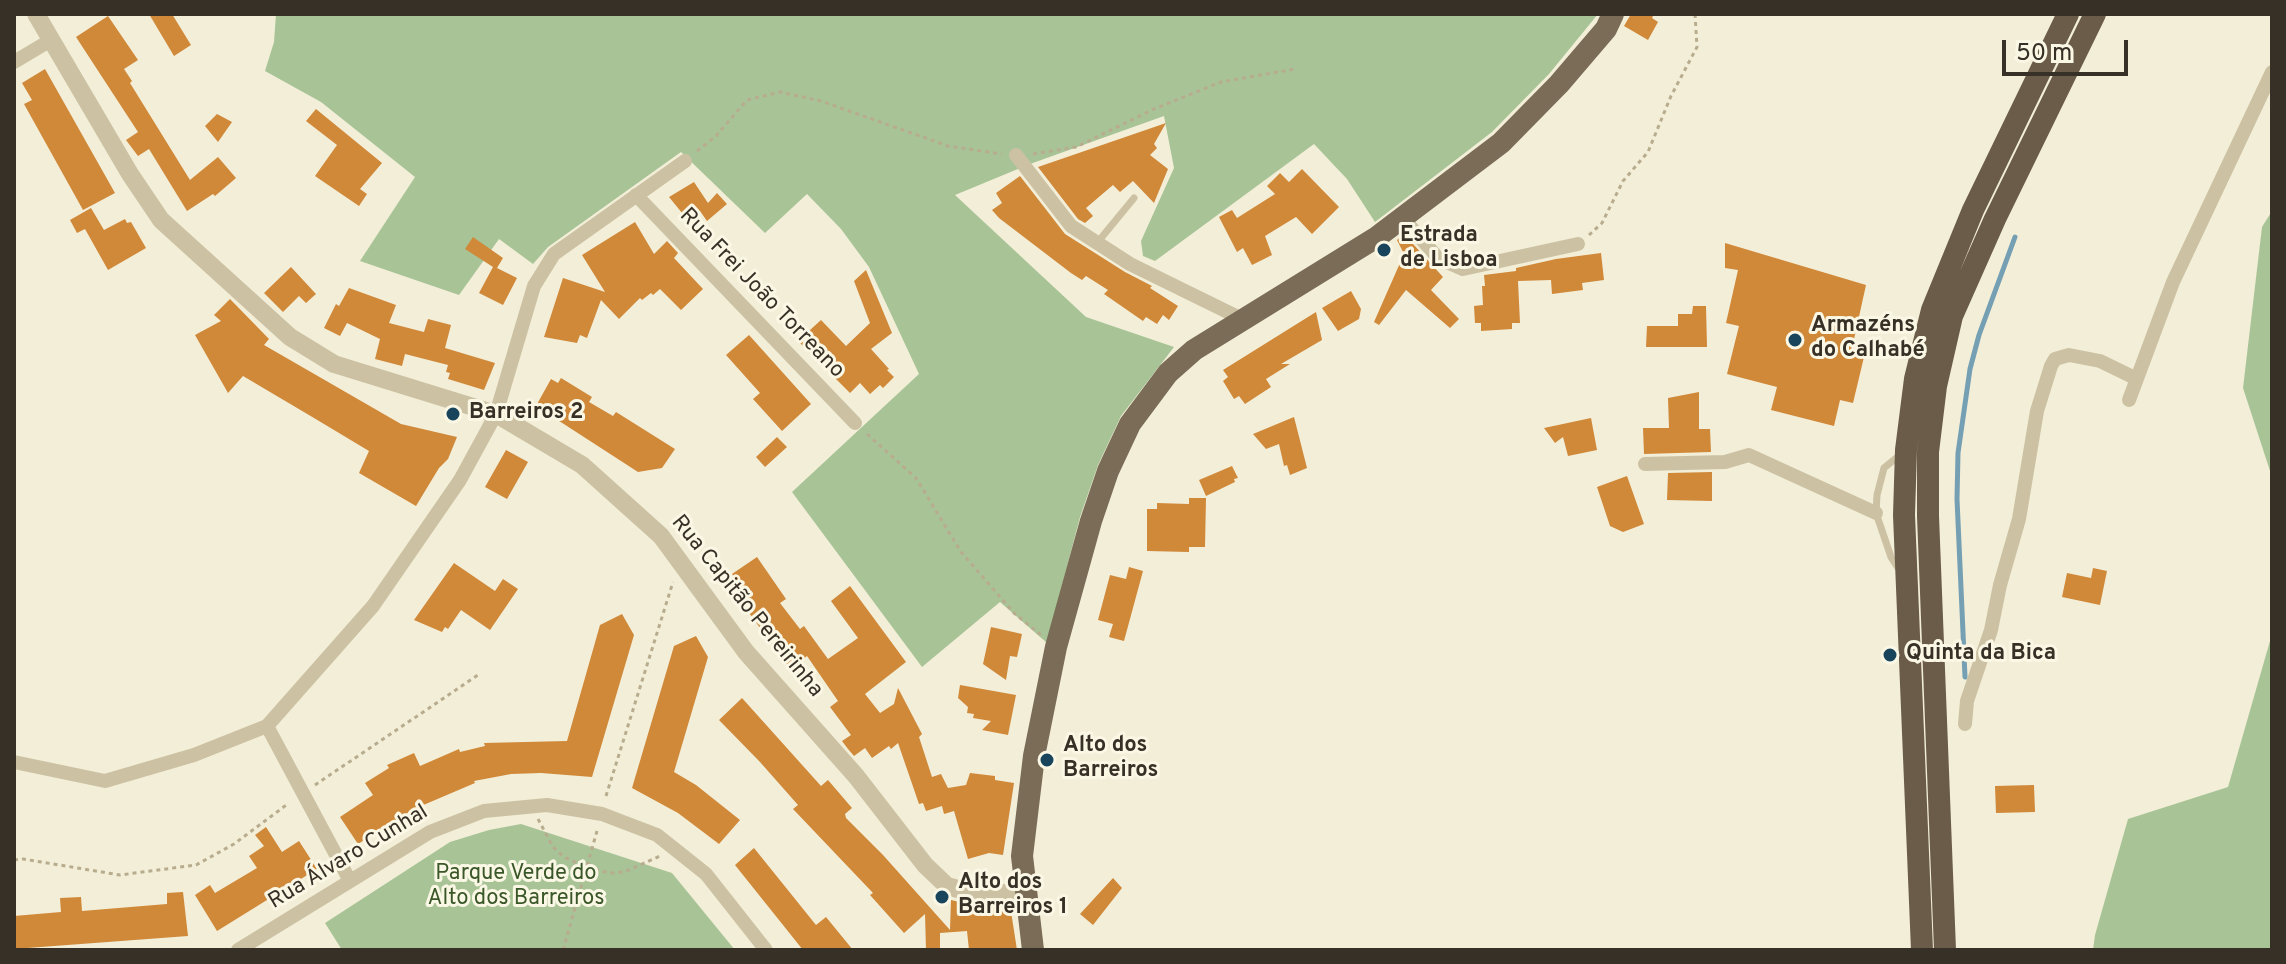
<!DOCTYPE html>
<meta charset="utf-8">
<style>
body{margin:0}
#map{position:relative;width:2286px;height:964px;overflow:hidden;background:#f3eed8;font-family:Overpass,sans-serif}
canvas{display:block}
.frame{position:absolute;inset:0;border:16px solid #373026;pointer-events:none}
.scale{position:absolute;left:2002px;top:40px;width:126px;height:36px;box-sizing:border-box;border:4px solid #373026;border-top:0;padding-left:10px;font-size:24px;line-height:28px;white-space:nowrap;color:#373026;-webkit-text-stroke:6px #fbf7e5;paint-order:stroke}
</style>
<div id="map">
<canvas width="2286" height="964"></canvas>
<div class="frame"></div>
<div class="scale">50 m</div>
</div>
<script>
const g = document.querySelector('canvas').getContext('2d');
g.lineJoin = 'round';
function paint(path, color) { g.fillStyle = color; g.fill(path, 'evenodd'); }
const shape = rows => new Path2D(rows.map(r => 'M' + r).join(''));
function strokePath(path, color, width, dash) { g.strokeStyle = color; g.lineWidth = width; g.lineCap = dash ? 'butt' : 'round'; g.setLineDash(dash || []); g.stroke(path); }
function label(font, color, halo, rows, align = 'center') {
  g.font = font + ' Overpass,sans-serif'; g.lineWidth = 6; g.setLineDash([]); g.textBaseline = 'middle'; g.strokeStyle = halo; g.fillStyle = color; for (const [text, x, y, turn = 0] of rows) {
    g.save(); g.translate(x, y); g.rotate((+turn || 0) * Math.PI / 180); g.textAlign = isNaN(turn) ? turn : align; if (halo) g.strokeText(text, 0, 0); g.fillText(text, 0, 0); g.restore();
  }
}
const green = shape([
 [276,14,1598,14,1549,74,1492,132,1375,222,1347,179,1314,144,1155,261,1143,256,1141,241,1174,168,1164,116,1030,164,955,195,1086,317,1174,347,1121,416,1098,465,1080,517,1047,643,1000,602,922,667,792,492,919,374,869,267,841,229,807,194,765,233,681,152,548,247,533,264,499,239,459,295,360,261,415,177,321,102,265,71,274,42],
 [2272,211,2272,477,2243,388,2262,227],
 [2272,634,2272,950,2093,950,2095,935,2128,819,2228,787],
 [521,824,672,873,735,950,342,950,325,923,450,842,489,830]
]);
const stream = shape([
 [1965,677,1957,499,1958,453,1970,369,1979,335,2015,237]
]);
const building = shape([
 [149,14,172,14,191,45,174,56],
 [1631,14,1654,14,1652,18,1658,22,1648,40,1624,26],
 [108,16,138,60,124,69,132,81,130,83,190,180,218,157,236,178,215,196,213,194,187,211,149,149,138,156,126,140,138,132,76,37],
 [45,69,115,193,83,210,24,104,32,100,22,83],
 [316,109,382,163,360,189,367,194,359,206,315,176,337,145,306,121],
 [217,114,232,122,218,142,205,126],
 [1166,123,1154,144,1157,148,1150,155,1168,169,1154,203,1133,181,1120,192,1113,185,1086,208,1093,216,1085,223,1078,219,1038,167],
 [1302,169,1339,207,1312,234,1296,217,1265,236,1272,255,1252,265,1243,248,1237,252,1219,217,1232,210,1237,218,1275,194,1267,186,1280,173,1289,182],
 [1020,176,1065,234,1125,272,1152,286,1150,288,1178,306,1169,320,1163,315,1157,324,1146,317,1143,321,1104,294,1108,290,1086,276,1082,280,1071,273,999,218,992,210,1002,203,996,193],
 [694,182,708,203,717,193,727,204,707,221,700,211,687,219,669,197],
 [91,208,104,230,125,219,127,223,131,222,146,248,108,270,85,229,77,233,70,220],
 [635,222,654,254,667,241,678,253,674,258,703,289,681,310,660,289,653,295,651,293,642,300,640,298,619,319,601,300,587,338,580,335,577,343,544,337,563,278,605,292,582,255],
 [1404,234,1443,277,1431,290,1459,319,1450,328,1406,290,1379,325,1374,322,1404,254,1397,240],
 [473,237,503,258,497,268,517,278,503,305,479,293,493,267,465,249],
 [1725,243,1866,285,1851,353,1864,357,1853,403,1840,400,1834,426,1771,410,1777,387,1727,374,1739,326,1726,323,1738,270,1725,268],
 [1601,253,1604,280,1582,283,1583,290,1552,294,1551,280,1518,281,1520,323,1512,323,1512,329,1481,331,1481,323,1475,323,1474,306,1483,305,1482,286,1485,286,1484,275,1516,271,1516,268,1556,259],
 [291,267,316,294,306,303,299,296,283,312,264,293],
 [866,270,892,333,871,349,889,369,887,370,894,377,883,388,880,385,870,394,860,383,850,393,798,341,821,320,846,346,870,323,854,281],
 [349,288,396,305,389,323,424,332,428,319,451,325,445,348,495,363,484,390,448,379,450,373,446,372,448,365,405,354,402,366,375,359,380,339,347,323,340,336,324,328,336,304,339,306],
 [1351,291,1361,309,1359,319,1338,331,1322,308],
 [230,299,269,339,264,345,401,424,457,437,448,459,439,468,416,506,359,473,369,451,314,418,243,376,228,393,195,335,221,321,214,315],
 [1693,306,1706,306,1707,347,1646,347,1647,326,1678,326,1678,314,1692,314],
 [1316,312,1322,340,1281,364,1290,364,1266,379,1271,387,1245,404,1239,396,1234,399,1223,381,1228,377,1223,370],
 [749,335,811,404,782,431,753,399,760,393,726,355],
 [561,378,592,397,589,402,613,416,616,412,675,449,662,468,638,472,536,406,551,379,558,383],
 [1699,392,1699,429,1710,429,1711,452,1644,454,1643,428,1669,428,1668,398],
 [1294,417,1307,468,1290,475,1287,465,1284,466,1279,444,1266,449,1253,434],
 [1591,418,1597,450,1568,456,1563,437,1555,443,1544,428],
 [777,437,787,447,765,467,756,457],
 [506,450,528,462,507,499,485,487],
 [1232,466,1238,478,1234,479,1235,482,1206,496,1199,480],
 [1712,472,1712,501,1667,500,1668,473],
 [1627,476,1644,524,1623,532,1610,526,1597,487],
 [1189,498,1206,498,1205,547,1189,547,1189,552,1147,551,1147,509,1157,509,1157,503,1189,504],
 [757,557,786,599,780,603,800,629,804,626,828,659,858,638,831,601,850,586,906,662,865,694,880,713,894,704,898,688,922,734,919,737,932,777,941,774,948,788,966,785,970,773,995,776,995,780,1014,783,1003,855,989,853,968,859,954,811,944,814,942,806,926,811,923,803,919,804,898,743,891,749,889,746,872,758,865,748,854,756,848,749,842,741,851,735,830,707,838,701,807,656,790,669,728,584,735,579,732,574],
 [454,563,495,591,503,579,518,589,490,630,461,610,448,629,445,627,442,632,414,620],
 [1129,567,1143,571,1124,641,1109,637,1113,624,1098,620,1110,575,1126,579],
 [2093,568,2107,571,2100,605,2062,597,2067,573,2091,578],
 [622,614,634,635,592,777,541,773,511,774,474,781,475,783,414,809,358,844,340,817,373,795,365,783,389,768,387,765,414,753,420,766,459,749,460,752,485,746,484,743,567,741,600,625],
 [991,627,1022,634,1017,657,1010,656,1006,680,983,664],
 [696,636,708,657,674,772,696,785,740,820,719,844,678,813,632,788,674,646],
 [960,685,1016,695,1008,735,982,730,991,721,973,718,974,714,967,713,968,707,958,698],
 [742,698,821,786,828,780,852,808,845,814,846,818,883,855,950,930,951,900,964,903,1010,905,1017,950,969,950,967,931,940,933,940,950,926,950,925,914,904,933,870,895,873,893,793,809,798,805,760,762,719,720],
 [2034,785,2035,812,1996,813,1995,786],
 [266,827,282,852,299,841,317,869,217,931,195,895,210,885,215,893,257,868,249,856,264,846,255,835],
 [754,848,816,925,826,917,853,950,803,950,735,865],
 [1113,878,1122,888,1093,925,1080,914],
 [183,892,188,936,14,949,14,916,61,912,60,898,81,897,82,911,167,904,167,893]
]);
const path = shape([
 [697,151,716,136,747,100,780,92,821,101,948,146,1002,154],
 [1033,154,1076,147,1154,109,1221,82,1295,69],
 [1589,235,1602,223,1623,181,1648,152,1671,96,1697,47,1695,14],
 [867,434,916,478,961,552,1014,613,1041,635],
 [315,785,478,675],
 [606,796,673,582],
 [538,819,553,847,564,857,586,867,610,873,624,872,660,856],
 [14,860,23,859,120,875,196,865,234,844,289,803],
 [563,950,597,831]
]);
const service = shape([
 [1097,243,1134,198],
 [1900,571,1891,557,1876,513,1877,495,1884,468,1901,454]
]);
const minor = shape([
 [14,62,51,40],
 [1016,155,1071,226,1130,264,1242,319],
 [636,195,855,423],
 [1403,218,1438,258,1463,269,1578,244],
 [2129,400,2173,282,2272,72],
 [1645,464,1725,462,1749,455,1876,513],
 [1965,724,1967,701,1991,630,2000,585,2019,519,2037,411,2051,366,2055,359,2069,355,2100,361,2137,379],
 [267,726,350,881],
 [14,762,105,781,194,755,267,726,373,606,460,480,496,414,534,286,554,254,685,161],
 [238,950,430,832,484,811,547,805,602,814,657,835,706,874,766,950]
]);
const tertiary = shape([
 [36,14,130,174,161,220,290,337,334,364,496,414,582,465,661,536,746,652,856,776,925,865,947,886,965,891,1026,894]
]);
const primary = shape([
 [1033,950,1022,856,1034,756,1056,647,1091,521,1108,471,1130,424,1168,373,1194,350,1377,237,1501,143,1559,84,1606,29,1613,14]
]);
const trunk = shape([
 [1922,950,1904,515,1906,450,1915,379,1932,310,1973,210,2068,14],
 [1945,950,1928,516,1928,452,1936,386,1952,316,1995,219,2095,14]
]);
const markers = [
 [1384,250,8,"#18455c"],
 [1795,340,8,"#18455c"],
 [453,414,8,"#18455c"],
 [1890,655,8,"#18455c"],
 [1047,760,8,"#18455c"],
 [942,897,8,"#18455c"]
];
const poiNames = [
 ["Estrada",1400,237],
 ["de Lisboa",1400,262],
 ["Armazéns",1811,327],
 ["do Calhabé",1811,352],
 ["Barreiros 2",469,414],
 ["Quinta da Bica",1906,655],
 ["Alto dos",1063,747],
 ["Barreiros",1063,772],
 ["Alto dos",958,884],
 ["Barreiros 1",958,909]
];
const streetNames = [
 ["Rua Frei João Torreano",761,294,46],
 ["Rua Capitão Pereirinha",746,607,51],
 ["Rua Álvaro Cunhal",349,858,-31]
];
const parkNames = [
 ["Parque Verde do",516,875],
 ["Alto dos Barreiros",516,900]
];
paint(green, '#a8c497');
strokePath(stream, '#759fb3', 5);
paint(building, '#d08839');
strokePath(path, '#b8ac8e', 3, [4, 4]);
strokePath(service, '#ccc2a3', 7);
strokePath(minor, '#ccc2a3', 14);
strokePath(tertiary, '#ccc2a3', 18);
strokePath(primary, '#7a6c56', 22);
strokePath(trunk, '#6a5c49', 22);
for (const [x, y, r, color] of markers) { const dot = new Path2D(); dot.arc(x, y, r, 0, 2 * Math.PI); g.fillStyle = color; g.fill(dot); strokePath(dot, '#fbf7e5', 3); }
label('bold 22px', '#373026', '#fbf7e5', poiNames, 'left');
label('22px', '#373026', '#fbf7e5', streetNames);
label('22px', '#395728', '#fbf7e5', parkNames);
</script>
